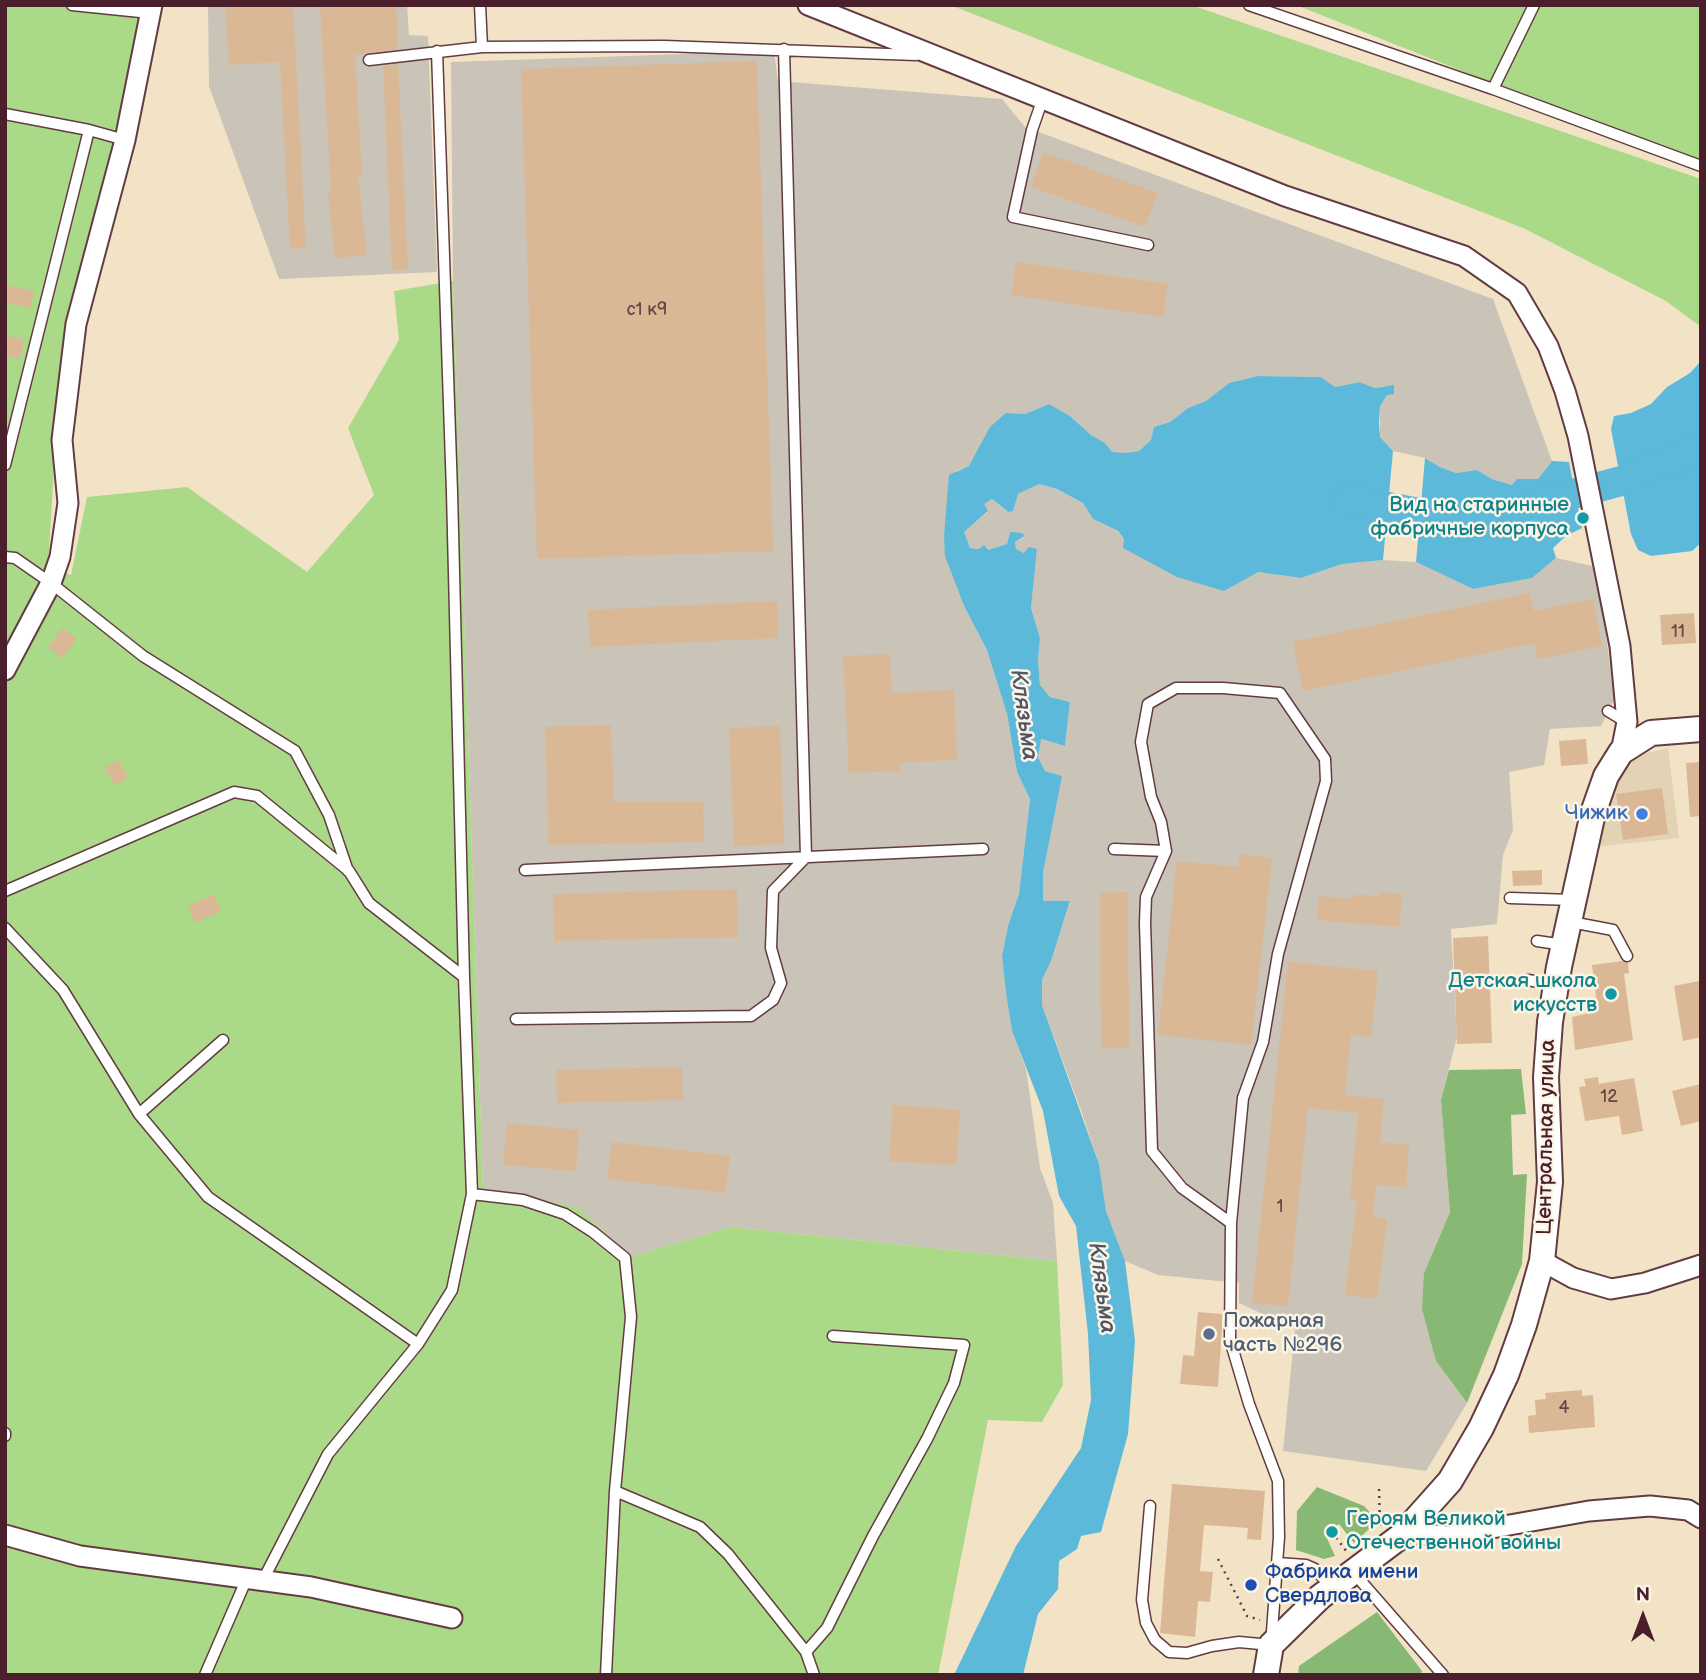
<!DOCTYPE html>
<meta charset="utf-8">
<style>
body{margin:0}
#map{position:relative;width:1706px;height:1680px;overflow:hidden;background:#f3e3c6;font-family:"Balsamiq Sans",sans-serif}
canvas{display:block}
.frame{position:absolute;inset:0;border:7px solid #4a1f2b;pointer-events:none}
.north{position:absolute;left:1608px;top:1582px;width:70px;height:70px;-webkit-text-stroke:5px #fcf5e5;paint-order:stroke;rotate:0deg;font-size:19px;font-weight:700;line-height:28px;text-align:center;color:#4a1f2b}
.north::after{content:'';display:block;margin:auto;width:24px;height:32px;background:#4a1f2b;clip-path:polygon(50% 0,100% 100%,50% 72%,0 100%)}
</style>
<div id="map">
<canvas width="1706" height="1680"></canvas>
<div class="frame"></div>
<div class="north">N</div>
</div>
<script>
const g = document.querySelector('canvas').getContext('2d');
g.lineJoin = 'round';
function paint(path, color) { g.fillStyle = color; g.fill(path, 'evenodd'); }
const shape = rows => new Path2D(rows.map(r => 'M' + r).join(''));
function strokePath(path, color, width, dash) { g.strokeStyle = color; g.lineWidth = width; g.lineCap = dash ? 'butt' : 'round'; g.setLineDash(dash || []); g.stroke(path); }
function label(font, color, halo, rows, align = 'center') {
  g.font = font + ' "Balsamiq Sans",sans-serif'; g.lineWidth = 5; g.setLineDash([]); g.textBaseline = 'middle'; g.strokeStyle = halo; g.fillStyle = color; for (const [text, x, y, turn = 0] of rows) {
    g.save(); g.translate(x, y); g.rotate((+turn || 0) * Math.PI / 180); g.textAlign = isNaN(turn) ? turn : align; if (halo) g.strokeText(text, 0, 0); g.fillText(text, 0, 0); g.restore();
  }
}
const built = shape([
 [1668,748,1679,838,1593,847,1609,782,1627,758]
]);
const industrial = shape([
 [208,5,407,5,409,35,428,36,437,272,279,279,209,86],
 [774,51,778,81,1002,99,1025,127,1493,299,1552,461,1538,479,1517,479,1513,485,1492,479,1477,470,1456,473,1440,467,1425,458,1393,451,1380,437,1380,408,1387,395,1383,386,1375,388,1358,382,1335,387,1321,377,1258,376,1229,383,1206,401,1188,408,1170,422,1155,427,1151,440,1139,451,1126,453,1112,453,1105,443,1091,435,1070,416,1049,404,1025,414,1006,413,969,466,956,471,944,536,965,608,987,650,1007,714,1017,772,1030,799,1019,894,1008,926,1002,956,1012,1031,1026,1069,1040,1168,1053,1203,1057,1261,730,1227,630,1257,579,1208,483,1188,453,281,451,62],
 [1039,484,1057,489,1083,503,1093,519,1117,531,1124,539,1258,572,1301,578,1342,564,1383,560,1416,562,1473,589,1532,578,1556,558,1592,566,1601,594,1614,700,1601,726,1550,729,1544,765,1509,772,1513,830,1503,855,1497,924,1451,929,1457,1037,1441,1100,1450,1212,1424,1273,1436,1361,1467,1403,1426,1471,1283,1451,1295,1329,1239,1303,1239,1283,1158,1275,1125,1261,1106,1211,1099,1164,1082,1113,1042,1005,1042,980,1051,961,1070,902,1043,901,1043,873,1061,776,1045,771,1038,757,1040,739,1065,746,1070,702,1050,697,1040,685,1038,660,1040,638,1031,608,1037,549,1024,553,1016,549,1015,542,1025,537,1010,532,1007,544,988,550,970,548,963,532,988,512,983,504,992,499,1007,512,1018,494]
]);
const green = shape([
 [5,5,142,5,115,140,61,354,48,566,71,575,87,497,187,487,307,572,374,495,348,428,399,340,394,291,453,281,483,1188,579,1208,630,1257,730,1227,1057,1261,1063,1385,1042,1422,988,1420,938,1675,5,1675],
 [950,5,1191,5,1701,179,1701,327,1666,301,1523,228],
 [1296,5,1701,5,1701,166]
]);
const forest = shape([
 [1521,1069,1526,1114,1511,1115,1513,1175,1527,1174,1522,1264,1467,1403,1436,1361,1422,1309,1424,1273,1450,1212,1441,1100,1449,1070],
 [1317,1487,1364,1506,1378,1521,1354,1543,1339,1524,1325,1534,1335,1556,1324,1559,1296,1550,1297,1511],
 [1377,1612,1422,1671,1421,1675,1298,1675,1299,1666]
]);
const water = shape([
 [1701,361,1701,543,1692,551,1651,556,1638,550,1631,534,1611,429,1614,416,1631,413,1651,404,1667,387,1690,373],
 [1258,376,1321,377,1335,387,1359,382,1375,388,1394,385,1394,394,1387,395,1380,407,1379,423,1380,437,1393,451,1383,560,1342,564,1301,578,1258,572,1224,591,1177,577,1123,548,1124,539,1118,531,1093,519,1083,503,1057,489,1039,484,1018,494,1013,511,1008,512,992,499,984,504,988,511,964,532,970,548,979,549,984,545,988,550,1007,544,1010,532,1022,533,1025,536,1015,542,1016,549,1024,553,1029,547,1037,549,1031,608,1040,638,1038,660,1040,685,1050,697,1070,702,1065,746,1041,739,1038,757,1045,771,1062,776,1043,873,1043,901,1070,901,1051,961,1042,980,1042,1005,1099,1164,1106,1211,1125,1261,1135,1341,1128,1434,1101,1532,1081,1536,1077,1549,1059,1561,1058,1589,1038,1614,1023,1675,954,1675,1016,1546,1081,1448,1091,1400,1088,1334,1076,1226,1059,1196,1043,1111,1012,1031,1006,992,1002,956,1008,926,1019,894,1030,799,1017,772,1007,714,987,650,965,608,945,556,944,536,949,475,969,466,990,427,1006,413,1025,414,1049,404,1070,416,1091,435,1105,443,1112,452,1126,453,1139,451,1151,440,1154,427,1170,422,1188,408,1206,401,1229,383],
 [1425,458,1440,467,1456,473,1477,470,1492,479,1512,485,1517,479,1538,479,1552,461,1569,462,1582,528,1566,536,1553,548,1556,558,1532,578,1473,589,1416,562]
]);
const river = shape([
 [1349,501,1373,504,1434,516,1459,514],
 [1536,504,1621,481,1701,447]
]);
const building = shape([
 [225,5,293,5,306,248,290,249,280,62,229,65],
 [320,5,396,5,398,49,355,55,362,176,358,176,367,255,335,258,328,192,331,192],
 [757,61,773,551,537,559,521,69],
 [398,64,408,269,392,270,383,66],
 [1043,152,1158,193,1145,227,1031,187],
 [1016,262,1168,284,1163,317,1011,295],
 [5,285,34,291,31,308,5,303],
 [9,336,24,339,20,359,5,355],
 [1530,593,1534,611,1593,599,1602,646,1538,659,1535,643,1303,691,1293,642],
 [777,601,778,638,590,647,588,610],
 [1694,613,1696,643,1662,645,1660,615],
 [63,628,77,639,62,658,48,647],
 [890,654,892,693,954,690,957,760,900,762,901,771,849,773,843,656],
 [611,725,614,802,703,802,704,842,549,845,545,727],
 [780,726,784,844,734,846,729,728],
 [1586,739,1588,764,1561,766,1559,741],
 [118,760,128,777,115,785,104,768],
 [1701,762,1701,816,1690,817,1686,763],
 [1662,788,1668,834,1623,840,1616,794],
 [1240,854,1272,858,1251,1045,1158,1035,1177,861,1238,867],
 [1542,870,1542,885,1513,886,1512,871],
 [737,889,738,937,554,941,553,894],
 [1128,892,1129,1048,1101,1048,1100,893],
 [1379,892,1402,894,1399,927,1317,920,1319,896,1348,899,1359,894,1379,898],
 [214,894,221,911,195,923,188,906],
 [1488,936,1492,1043,1457,1044,1453,938],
 [1622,961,1628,963,1629,973,1624,974,1633,1040,1575,1050,1572,1017,1598,1011,1592,965],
 [1288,962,1378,971,1371,1037,1351,1035,1345,1095,1384,1099,1380,1142,1409,1145,1406,1187,1376,1185,1373,1217,1387,1219,1377,1299,1345,1295,1357,1201,1350,1200,1358,1113,1308,1108,1288,1306,1252,1303],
 [1699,981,1701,1037,1683,1041,1674,986],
 [682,1067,683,1100,557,1103,556,1070],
 [1598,1077,1599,1084,1634,1078,1643,1131,1622,1135,1619,1116,1585,1121,1579,1087,1586,1086,1584,1079],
 [1701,1084,1701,1121,1681,1126,1672,1091],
 [893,1105,960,1110,956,1165,889,1161],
 [507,1123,579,1130,576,1171,503,1165],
 [612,1142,730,1156,725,1193,607,1179],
 [1198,1312,1223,1314,1218,1387,1180,1384,1183,1355,1194,1356],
 [1582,1390,1582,1396,1593,1395,1595,1427,1529,1433,1528,1416,1536,1415,1535,1400,1546,1399,1545,1393],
 [1172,1484,1265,1491,1261,1540,1247,1539,1248,1528,1204,1525,1200,1571,1213,1572,1210,1602,1198,1601,1195,1637,1160,1633]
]);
const path = shape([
 [1379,1489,1380,1527],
 [1332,1532,1347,1552],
 [1218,1559,1247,1616,1260,1620]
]);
const service = shape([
 [72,5,150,13],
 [1249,5,1493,89,1701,166],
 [482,47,664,46,916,55],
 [369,60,482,47,480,5],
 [1493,89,1534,5],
 [1043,98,1032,130,1013,217,1148,245],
 [5,114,89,130,125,140],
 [5,465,89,130],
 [5,557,15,558,51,583,143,656,295,751,329,815,348,871],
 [1608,711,1626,722],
 [1114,849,1166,851],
 [525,870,983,849],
 [5,891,234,792,257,796,349,871,369,903,464,977],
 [1510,898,1573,900],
 [1571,922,1613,930,1627,956],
 [5,928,63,990,139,1114,208,1197,418,1344],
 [1537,941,1564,945],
 [1528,980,1555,985],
 [516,1019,751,1016,773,1000,781,983,771,948,773,891,806,857,784,49],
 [139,1114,223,1040],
 [472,1194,523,1200,565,1214,593,1232,625,1258,631,1317,615,1491,700,1527,728,1554,806,1652,814,1675],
 [5,1433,5,1436],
 [1150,1506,1142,1600,1146,1623,1155,1640,1169,1652,1187,1653,1212,1646,1239,1642,1271,1645,1279,1537,1278,1481,1249,1404,1230,1340,1231,1223,1243,1098,1263,1042,1278,954,1326,781,1325,759,1280,693,1223,688,1176,688,1148,704,1141,742,1151,797,1161,822,1166,851,1146,897,1145,923,1152,1151,1182,1188,1231,1223],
 [1277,1563,1306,1565,1315,1569,1331,1587],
 [1353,1572,1443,1675],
 [263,1580,328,1454,418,1344,452,1290,472,1194,464,977,452,492,437,51],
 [806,1652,827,1628,873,1536,927,1439,954,1383,964,1345,833,1336],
 [205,1675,247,1578],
 [606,1675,615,1491]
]);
const minor = shape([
 [808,5,1285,196,1464,256,1517,293,1548,346,1565,391,1578,436,1620,646,1627,722,1621,752],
 [5,670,51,583,60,557,68,503,62,440,76,324,125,140,152,5],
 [1542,1261,1573,1278,1611,1289,1645,1283,1701,1265],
 [1403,1533,1447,1536,1589,1511,1650,1506,1688,1510,1701,1518],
 [5,1535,80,1556,311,1587,452,1618]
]);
const tertiary = shape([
 [1266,1675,1271,1645,1320,1597,1401,1536,1450,1481,1481,1428,1506,1375,1524,1325,1542,1261,1550,1182,1546,1077,1550,1022,1559,967,1593,813,1606,776,1621,752,1651,733,1701,729]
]);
const markers = [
 [1583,518,7,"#0f9aa8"],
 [1642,814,7,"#3f7fe0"],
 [1611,994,7,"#0f9aa8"],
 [1209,1334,7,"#5c6f8a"],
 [1332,1532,7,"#0f9aa8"],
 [1251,1585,7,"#1a4fb4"]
];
const numberNames = [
 ["с1 к9",647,310],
 ["11",1678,632],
 ["12",1609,1097],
 ["1",1280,1207],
 ["4",1564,1408]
];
const cultureNames = [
 ["Вид на старинные",1569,506],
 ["фабричные корпуса",1569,530],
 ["Детская школа",1597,982],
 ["искусств",1597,1006],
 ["Героям Великой",1346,1520,"left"],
 ["Отечественной войны",1346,1544,"left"]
];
const shopNames = [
 ["Чижик",1628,814]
];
const streetNames = [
 ["Центральная улица",1547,1137,-89]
];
const serviceNames = [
 ["Пожарная",1223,1322],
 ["часть №296",1223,1346]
];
const transitNames = [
 ["Фабрика имени",1265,1573],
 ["Свердлова",1265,1597]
];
const waterNames = [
 ["Клязьма",1023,715,82],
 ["Клязьма",1101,1288,82]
];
paint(built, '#e3d2b4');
paint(industrial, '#c9c3b8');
paint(green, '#aad987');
paint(forest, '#87b974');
paint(water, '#5cb9da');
strokePath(river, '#5cb9da', 30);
paint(building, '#dab896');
strokePath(service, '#633c42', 13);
strokePath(minor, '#633c42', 23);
strokePath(tertiary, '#633c42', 28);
strokePath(path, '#633c42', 2.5, [2, 5]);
strokePath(service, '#fff', 10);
strokePath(minor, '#fff', 19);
strokePath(tertiary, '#fff', 24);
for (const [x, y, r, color] of markers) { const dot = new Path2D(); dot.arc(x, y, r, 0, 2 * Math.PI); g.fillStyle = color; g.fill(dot); strokePath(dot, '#fcf5e5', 2.5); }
label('18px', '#6e4546', null, numberNames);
label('21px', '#0d838f', '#fcf5e5', cultureNames, 'right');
label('21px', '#366cbe', '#fcf5e5', shopNames, 'right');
label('21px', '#4a1f2b', '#fcf5e5', streetNames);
label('21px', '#4e5e75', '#fcf5e5', serviceNames, 'left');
label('21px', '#164399', '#fcf5e5', transitNames, 'left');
label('italic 23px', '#505568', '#fcf5e5', waterNames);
</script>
